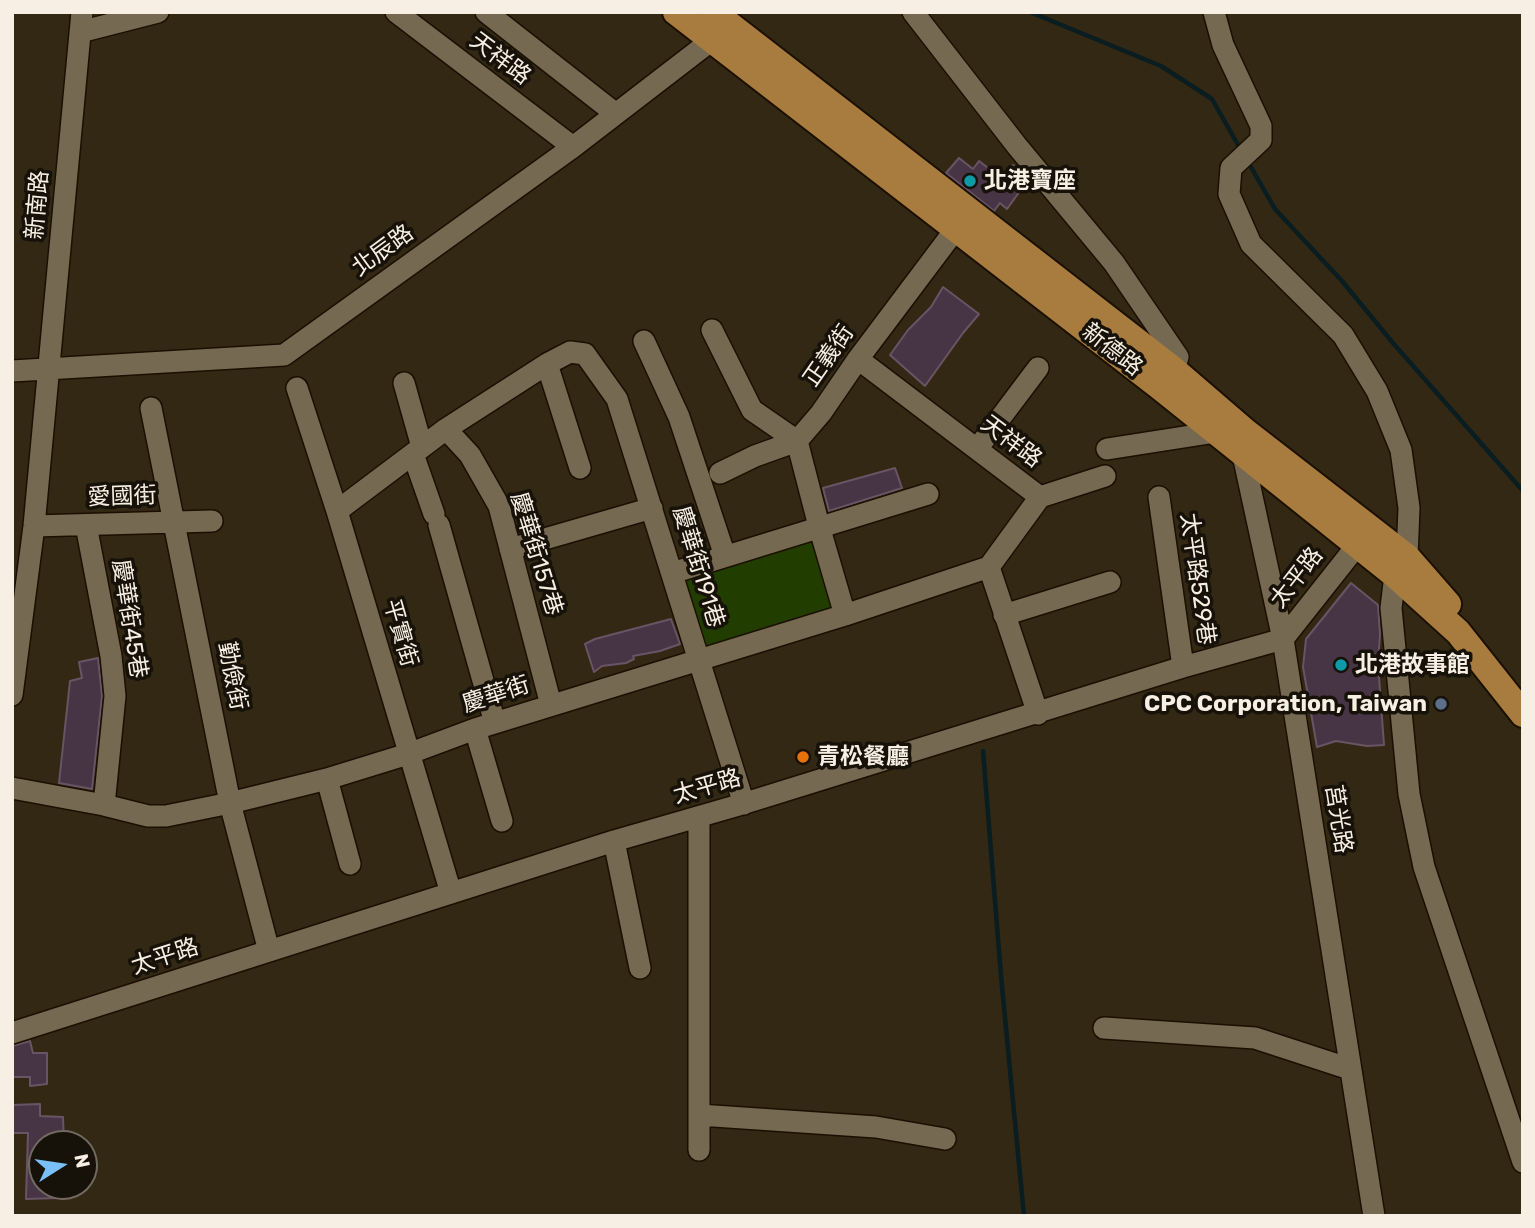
<!DOCTYPE html>
<meta charset="utf-8">
<style>
body{margin:0}
#map{position:relative;width:1535px;height:1228px;overflow:hidden;background:#332813;font-family:Rubik,sans-serif}
canvas{display:block}
.frame{position:absolute;inset:0;border:14px solid #f7efe3;pointer-events:none}
.north{position:absolute;left:28px;top:1130px;width:70px;height:70px;box-sizing:border-box;background:#171209;border:2px solid #716a60;border-radius:50%;rotate:78deg;font-size:19px;font-weight:700;line-height:28px;text-align:center;color:#f7efe3}
.north::after{content:'';display:block;margin:auto;width:24px;height:32px;background:#79bff8;clip-path:polygon(50% 0,100% 100%,50% 72%,0 100%)}
</style>
<div id="map">
<canvas width="1535" height="1228"></canvas>
<div class="frame"></div>
<div class="north">N</div>
</div>
<script>
const g = document.querySelector('canvas').getContext('2d');
g.lineJoin = 'round';
function paint(path, color) { g.fillStyle = color; g.fill(path, 'evenodd'); }
const shape = rows => new Path2D(rows.map(r => 'M' + r).join(''));
function strokePath(path, color, width, dash) { g.strokeStyle = color; g.lineWidth = width; g.lineCap = dash ? 'butt' : 'round'; g.setLineDash(dash || []); g.stroke(path); }
function label(font, color, halo, rows, align = 'center') {
  g.font = font + ' Rubik,"Noto Sans TC",sans-serif'; g.lineWidth = 7; g.setLineDash([]); g.textBaseline = 'middle'; g.strokeStyle = halo; g.fillStyle = color; for (const [text, x, y, turn = 0] of rows) {
    g.save(); g.translate(x, y); g.rotate((+turn || 0) * Math.PI / 180); g.textAlign = isNaN(turn) ? turn : align; if (halo) g.strokeText(text, 0, 0); g.fillText(text, 0, 0); g.restore();
  }
}
const green = shape([
 [819,526,845,615,699,660,672,573]
]);
const stream = shape([
 [1030,12,1161,66,1212,99,1242,152],
 [1248,162,1275,209,1342,281,1393,343,1523,491],
 [983,751,1001,976,1024,1216]
]);
const building = shape([
 [959,158,973,169,979,161,1001,178,1013,165,1028,180,1007,209,1000,203,994,211,946,173,959,158],
 [943,287,979,314,963,333,925,386,890,355,908,330,931,307,943,287],
 [895,468,902,488,829,511,823,488,895,468],
 [1351,583,1378,605,1380,634,1378,663,1384,745,1367,746,1336,741,1317,747,1303,667,1306,639,1351,583],
 [671,619,680,644,660,651,633,656,634,659,626,663,602,666,594,672,585,644,595,639,671,619],
 [98,658,102,696,92,789,59,783,70,681,82,678,79,662,98,658],
 [30,1041,33,1053,47,1053,47,1084,30,1086,30,1077,12,1077,12,1046,30,1041],
 [40,1104,40,1116,63,1117,64,1144,42,1144,42,1186,58,1186,58,1198,26,1199,28,1133,12,1133,12,1105,40,1104]
]);
const minor = shape([
 [396,12,573,147],
 [486,12,616,114],
 [913,12,1017,146,1114,263,1178,357,1174,370,1167,379],
 [1214,12,1223,45,1261,126,1261,140,1231,168,1229,194,1251,244,1343,335,1377,391,1401,450,1409,508,1407,557,1395,575,1391,608,1409,794,1424,867,1523,1162],
 [80,32,158,12],
 [712,330,752,410,797,441],
 [644,341,679,417,725,556],
 [858,359,1040,497,989,567],
 [547,364,580,468],
 [12,371,284,355,573,147,712,40,720,30],
 [404,383,422,447],
 [297,388,337,511,451,893],
 [151,408,230,803,269,951],
 [446,429,470,455,499,506,551,705],
 [797,441,819,526,845,615],
 [1245,445,1243,455,1283,639,1374,1216],
 [977,449,1038,368],
 [1107,449,1216,432],
 [413,454,434,514],
 [720,473,755,456,797,441,821,413,858,359,955,230],
 [1040,497,1105,476],
 [1159,497,1183,667],
 [337,511,446,429,547,364,570,352,585,354,617,399,744,804],
 [86,525,111,656,115,696,104,805],
 [439,525,495,723],
 [34,526,212,521],
 [510,549,652,508],
 [989,567,1038,714],
 [672,573,928,494],
 [1004,615,1110,582],
 [12,695,34,526,82,12],
 [475,729,502,821],
 [327,779,350,864],
 [12,788,104,805,148,816,166,816,230,803,327,779,408,754,475,729,845,615,989,567],
 [699,817,699,1150],
 [614,841,640,968],
 [1104,1028,1255,1038,1350,1069],
 [12,1033,614,841,739,805,1183,667,1283,639,1366,534],
 [699,1115,876,1127,945,1139]
]);
const major = shape([
 [676,12,1160,387,1395,575,1458,632,1523,714],
 [713,12,1174,370,1246,432,1407,557,1448,604]
]);
const markers = [
 [970,181,7,"#0f9aa8"],
 [1341,665,7,"#0f9aa8"],
 [1441,704,7,"#5c6f8a"],
 [803,757,7,"#e8710a"]
];
const streetNames = [
 ["天祥路",500,59,37],
 ["新南路",38,205,-85],
 ["北辰路",383,251,-36],
 ["新德路",1112,350,38],
 ["正義街",829,356,-55],
 ["天祥路",1011,442,37],
 ["愛國街",122,497,-2],
 ["慶華街157巷",536,554,73],
 ["慶華街191巷",698,567,73],
 ["太平路",1297,578,-52],
 ["太平路529巷",1197,579,82],
 ["慶華街45巷",129,619,81],
 ["平實街",400,633,74],
 ["勤儉街",232,676,79],
 ["慶華街",496,695,-18],
 ["太平路",707,787,-16],
 ["莒光路",1338,819,81],
 ["太平路",165,957,-18]
];
const poiNames = [
 ["北港寶座",984,181],
 ["北港故事館",1355,665],
 ["CPC Corporation, Taiwan",1427,704,"right"],
 ["青松餐廳",817,757]
];
paint(green, '#213e00');
strokePath(stream, '#0a1d20', 4.5);
paint(building, '#473444');
strokePath(building, '#695465', 2);
strokePath(minor, '#1b1000', 24);
strokePath(major, '#1b1000', 30);
strokePath(minor, '#766952', 21);
strokePath(major, '#a87c3e', 26);
for (const [x, y, r, color] of markers) { const dot = new Path2D(); dot.arc(x, y, r, 0, 2 * Math.PI); g.fillStyle = color; g.fill(dot); strokePath(dot, '#171209', 2.5); }
label('23px', '#f7efe3', '#171209', streetNames);
label('bold 23px', '#f7efe3', '#171209', poiNames, 'left');
</script>
